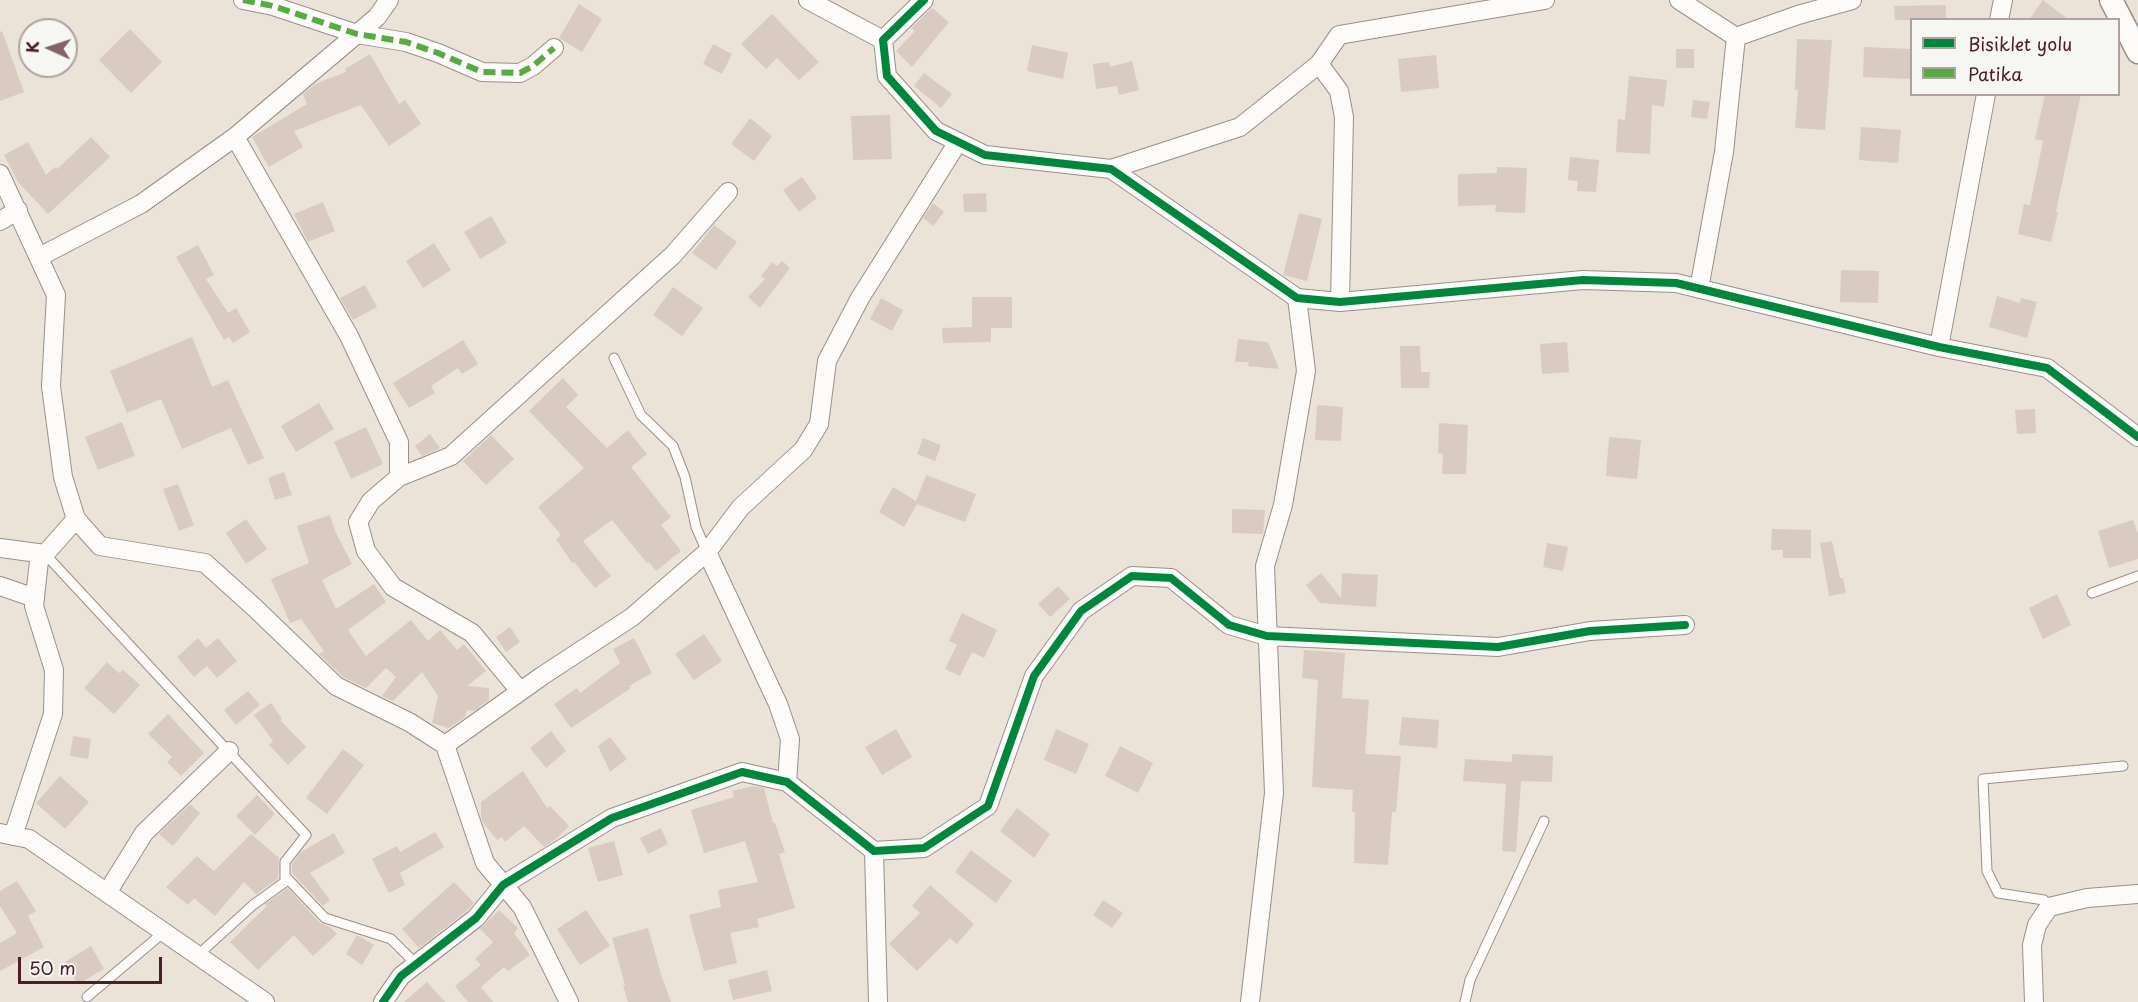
<!DOCTYPE html>
<style>
body{margin:0}
#map{position:relative;width:2138px;height:1002px;overflow:hidden;background:#ebe3d7;font-family:"Playpen Sans",sans-serif}
canvas{display:block}
.legend{position:absolute;left:1910px;top:18px;width:210px;height:78px;box-sizing:border-box;background:#f6f6f2;border:2px solid #b1a0a2;margin:0;padding:8px 10px;list-style:none;font-size:18px;color:#4a1f2b}
.legend li{display:flex;align-items:center;gap:12px;height:30px}
.legend b{width:30px;border:2px solid #b1a0a2}
.north{position:absolute;left:18px;top:18px;width:60px;height:60px;box-sizing:border-box;background:#f6f6f2;border:2px solid #b1a0a2;border-radius:50%;rotate:273deg;font-size:16px;font-weight:700;line-height:24px;text-align:center;color:#4a1f2b}
.north::after{content:'';display:block;margin:auto;width:21px;height:27px;background:#826467;clip-path:polygon(50% 0,100% 100%,50% 72%,0 100%)}
.scale{position:absolute;left:18px;top:957px;width:144px;height:27px;box-sizing:border-box;border:3px solid #4a1f2b;border-top:0;padding-left:8px;font-size:18px;line-height:21px;white-space:nowrap;color:#4a1f2b;-webkit-text-stroke:4px #f6f6f2;paint-order:stroke}
</style>
<div id="map">
<canvas width="2138" height="1002"></canvas>
<ul class="legend">
<li><b style="height:8px;background:#00873e"></b>Bisiklet yolu</li>
<li><b style="height:8px;background:#57aa44"></b>Patika</li>
</ul>
<div class="north">K</div>
<div class="scale">50 m</div>
</div>
<script>
const g = document.querySelector('canvas').getContext('2d');
g.lineJoin = 'round';
function paint(path, color) { g.fillStyle = color; g.fill(path, 'evenodd'); }
const shape = rows => new Path2D(rows.map(r => 'M' + r).join(''));
function strokePath(path, color, width, dash) { g.strokeStyle = color; g.lineWidth = width; g.lineCap = dash ? 'butt' : 'round'; g.setLineDash(dash || []); g.stroke(path); }
const building = shape([
 [2043,0,2069,20,2029,20],
 [579,4,602,19,582,52,559,38],
 [1946,5,1946,20,1895,20,1894,6],
 [932,8,949,22,912,67,896,51,915,31,911,28],
 [772,14,819,62,799,80,777,58,766,69,741,44],
 [130,29,162,62,131,93,99,60],
 [2,31,24,92,0,101,0,32],
 [1797,39,1832,40,1825,130,1795,128,1798,90,1795,90],
 [713,44,732,54,722,74,703,64],
 [1032,45,1068,53,1063,79,1027,71],
 [1864,47,1911,49,1911,79,1863,77],
 [1676,49,1694,49,1694,68,1676,68],
 [370,54,399,104,405,100,421,124,389,146,361,105,294,131,303,147,269,167,252,137,307,104,303,94,315,84,346,72,345,69],
 [1436,55,1439,88,1401,92,1398,59],
 [1132,61,1139,90,1119,95,1117,86,1096,89,1093,64,1109,62,1110,67],
 [924,73,952,94,941,108,914,86],
 [1629,76,1667,80,1664,107,1652,105,1650,154,1616,152,1618,119,1625,120],
 [2045,94,2081,94,2056,211,2058,212,2051,242,2018,234,2024,204,2030,205,2043,141,2035,139],
 [1693,100,1710,102,1707,119,1691,117],
 [890,115,892,159,853,160,851,116],
 [750,118,772,136,754,161,731,144],
 [1861,127,1901,130,1898,163,1859,160],
 [91,137,110,157,48,214,18,182,4,155,28,142,46,175,55,167,57,169],
 [1570,157,1599,160,1596,192,1577,191,1578,181,1568,180],
 [1497,167,1527,168,1525,213,1495,212,1496,205,1458,206,1458,174,1497,173],
 [802,177,817,198,799,212,783,190],
 [986,193,987,212,964,212,963,194],
 [323,202,335,231,308,242,294,214],
 [933,203,944,212,933,226,923,218],
 [1299,213,1322,219,1307,281,1283,275],
 [491,216,507,243,480,259,464,232],
 [714,225,737,242,716,270,692,253],
 [434,243,451,270,423,288,406,261],
 [198,245,214,275,206,279,228,313,236,308,250,332,233,343,229,337,224,340,176,257],
 [782,261,790,268,760,308,748,297,765,279,761,276,772,262,777,266],
 [1841,270,1879,271,1878,303,1840,302],
 [365,285,377,307,353,320,340,298],
 [673,287,703,308,682,336,653,315],
 [1997,296,2020,303,2021,298,2037,302,2027,338,1989,327],
 [972,297,1012,297,1012,328,991,328,991,342,943,343,942,328,972,327],
 [881,298,903,310,892,331,870,319],
 [192,337,212,387,228,380,264,458,248,465,231,428,182,449,161,399,127,413,110,371],
 [1238,339,1268,342,1279,369,1248,366,1249,362,1235,362],
 [463,340,478,364,462,374,458,368,431,386,435,393,409,408,393,383],
 [1567,342,1569,372,1542,374,1540,344],
 [1400,346,1420,346,1421,372,1430,372,1429,388,1401,388],
 [563,378,578,395,566,407,607,448,628,430,647,454,631,467,671,517,661,525,681,551,656,571,649,562,647,563,612,520,583,541,611,576,595,588,574,562,572,563,556,539,561,535,538,507,584,468,529,411],
 [319,403,334,429,296,452,281,426],
 [1317,405,1343,407,1341,441,1315,440],
 [2035,409,2036,433,2017,434,2015,410],
 [122,422,135,456,98,470,85,437],
 [1439,423,1468,425,1466,474,1442,474,1443,454,1438,453],
 [366,427,383,464,351,479,334,442],
 [430,434,440,448,422,456,415,446],
 [491,435,514,459,486,485,463,461],
 [1609,437,1641,440,1637,479,1606,476],
 [923,438,941,445,935,461,917,454],
 [284,472,292,495,275,500,268,478],
 [926,475,976,494,965,522,917,504,904,527,879,512,893,487,916,501],
 [178,484,194,525,179,531,163,489],
 [1232,509,1265,510,1263,534,1232,533],
 [330,515,335,531,352,564,322,580,336,609,374,584,386,602,348,630,366,656,411,620,428,641,440,630,457,650,464,644,486,671,467,686,489,688,489,700,474,711,467,710,465,717,449,728,432,723,438,696,422,672,393,701,382,696,396,677,386,668,366,688,343,677,319,654,324,651,301,619,290,623,271,579,309,563,297,526],
 [246,519,267,549,246,564,226,533],
 [2133,520,2138,534,2138,559,2109,568,2098,531],
 [1772,529,1811,530,1811,558,1783,558,1783,550,1771,550],
 [1832,541,1840,578,1843,578,1846,593,1829,596,1820,543],
 [1547,543,1568,547,1563,571,1543,567],
 [1321,573,1341,598,1342,573,1378,575,1376,607,1320,603,1306,585],
 [1058,586,1070,599,1050,617,1038,604],
 [2057,594,2071,625,2043,639,2029,608],
 [962,613,997,630,984,658,972,652,960,676,945,669,957,645,949,641],
 [510,627,520,642,506,652,496,637],
 [704,634,722,661,694,680,675,654],
 [198,638,206,648,218,638,237,661,217,678,207,666,194,677,177,657],
 [634,638,652,673,629,686,631,688,571,728,554,704,577,688,580,693,620,663,613,649],
 [1304,650,1345,653,1342,698,1369,700,1365,754,1401,756,1396,812,1392,812,1388,865,1354,863,1355,812,1352,812,1353,790,1312,787,1318,680,1302,678],
 [107,662,119,673,123,670,140,685,114,714,84,688],
 [248,691,260,705,236,725,224,710],
 [271,703,282,719,280,720,306,747,288,765,269,745,273,741,254,715],
 [168,714,204,753,181,776,167,762,172,757,148,734],
 [1402,717,1439,720,1437,748,1399,745],
 [896,729,912,757,882,775,865,747],
 [1056,729,1089,744,1076,774,1044,760],
 [551,731,566,751,546,768,530,748],
 [73,736,91,739,88,759,70,756],
 [610,737,627,759,610,772,598,746],
 [1120,746,1153,763,1138,793,1105,776],
 [343,749,364,765,327,814,306,798],
 [1512,754,1553,756,1552,782,1521,781,1516,852,1502,851,1506,784,1463,781,1465,759,1512,762],
 [523,771,547,808,550,806,569,826,556,839,544,847,524,826,505,842,502,837,497,840,484,824,481,817,481,802],
 [60,776,89,802,65,829,36,803],
 [753,786,764,788,773,823,775,823,785,852,779,854,795,908,757,919,759,927,730,933,737,963,704,971,689,915,721,907,718,890,758,882,745,841,704,853,691,810,734,797,732,791],
 [257,795,275,814,255,835,236,816],
 [190,804,200,813,173,846,159,834],
 [1017,808,1050,834,1034,858,1000,831],
 [661,828,668,844,648,854,640,838],
 [435,832,444,847,400,873,405,885,389,893,372,859,397,846,400,852],
 [334,833,345,853,310,873,330,900,323,906,292,873,292,864,301,852],
 [251,834,279,858,278,879,256,894,244,882,215,916,194,898,188,905,166,887,197,856,214,871],
 [614,841,623,875,598,882,588,848],
 [971,850,1012,881,996,903,955,872],
 [17,881,36,911,28,916,44,947,0,971,0,943,17,933,0,906,0,891],
 [454,882,474,903,468,910,419,948,402,929],
 [930,885,974,924,957,944,950,938,917,971,889,944,920,913,912,906],
 [288,888,320,923,330,927,337,934,313,956,294,935,258,970,230,942,267,906,265,904],
 [1103,900,1123,913,1112,928,1093,915],
 [499,910,518,928,514,933,530,955,508,971,504,967,481,987,493,1002,468,1002,455,986,481,965,475,959,493,942,480,929],
 [586,910,610,946,580,965,557,929],
 [648,928,661,974,671,1002,628,1002,623,985,625,985,612,938],
 [357,935,374,945,362,965,346,954],
 [91,946,104,969,78,984,65,962],
 [767,970,772,991,733,1000,728,980],
 [427,982,445,1002,404,1002]
]);
const service = shape([
 [614,358,641,415,673,446,685,477,696,527,707,552],
 [45,554,306,835,285,862,285,882,253,905,198,955],
 [2092,593,2138,576],
 [285,876,325,918,391,939,416,964],
 [2049,907,2044,900,1998,893,1987,871,1983,779,2123,766],
 [87,997,164,932],
 [1465,1002,1470,980,1544,821]
]);
const minor = shape([
 [243,0,273,6,357,34,406,42,438,53,482,72,520,73,533,66,554,48],
 [808,0,883,40],
 [924,0,883,40,887,76,936,131,985,155,1111,169,1297,298,1340,302,1583,280,1676,283,1939,347,2047,368,2138,437],
 [1679,0,1736,37],
 [1999,20,2003,0],
 [1736,37,1798,15,1852,0],
 [1319,64,1339,91,1344,117,1340,302],
 [235,137,349,336,399,442,399,477,371,501,358,522,366,551,393,587,472,633,520,691],
 [1111,169,1240,127,1319,64,1339,35,1545,0],
 [0,174,56,295,51,386,63,477,76,519,100,546,205,563,255,608,336,686,409,722,445,745,485,863,522,907,569,1002],
 [0,221,18,210],
 [39,257,141,204,235,137,377,17,389,0],
 [1699,289,1724,152,1736,37],
 [1939,347,1986,94],
 [399,477,451,456,673,255,728,192],
 [0,548,45,554],
 [707,552,778,704,790,739,787,782],
 [0,586,35,598],
 [445,745,542,676,632,617,707,552,741,507,803,450,819,424,827,361,860,298,958,142],
 [0,833,29,839,265,1002],
 [13,836,53,714,54,670,34,606,39,561,76,519],
 [874,851,878,1002],
 [107,893,144,833,229,751],
 [383,1002,401,976,476,918,503,885,612,818,742,772,787,782,874,851,924,848,988,806,1034,676,1081,611,1132,576,1171,578,1229,625,1267,636,1498,647,1590,631,1685,625],
 [1250,1002,1274,793,1265,566,1283,505,1306,371,1297,298],
 [2034,1002,2032,945,2037,925,2049,907,2087,898,2138,894]
]);
const tertiary = shape([
 [2111,0,2138,52]
]);
const quiet = shape([
 [243,0,273,6,357,34,406,42,438,53,482,72,520,73,533,66,554,48]
]);
const cycleway = shape([
 [924,0,883,40,887,76,936,131,985,155,1111,169,1297,298,1340,302,1583,280,1676,283,1939,347,2047,368,2138,437],
 [383,1002,401,976,476,918,503,885,612,818,742,772,787,782,874,851,924,848,988,806,1034,676,1081,611,1132,576,1171,578,1229,625,1267,636,1498,647,1590,631,1685,625]
]);
paint(building, '#d9cbc1');
strokePath(service, '#9a8e8b', 11);
strokePath(minor, '#9a8e8b', 20);
strokePath(tertiary, '#9a8e8b', 25);
strokePath(service, '#fcfbf9', 9);
strokePath(minor, '#fcfbf9', 18);
strokePath(tertiary, '#fcfbf9', 22);
strokePath(quiet, '#57aa44', 6, [12, 6]);
strokePath(cycleway, '#00873e', 8);
</script>
